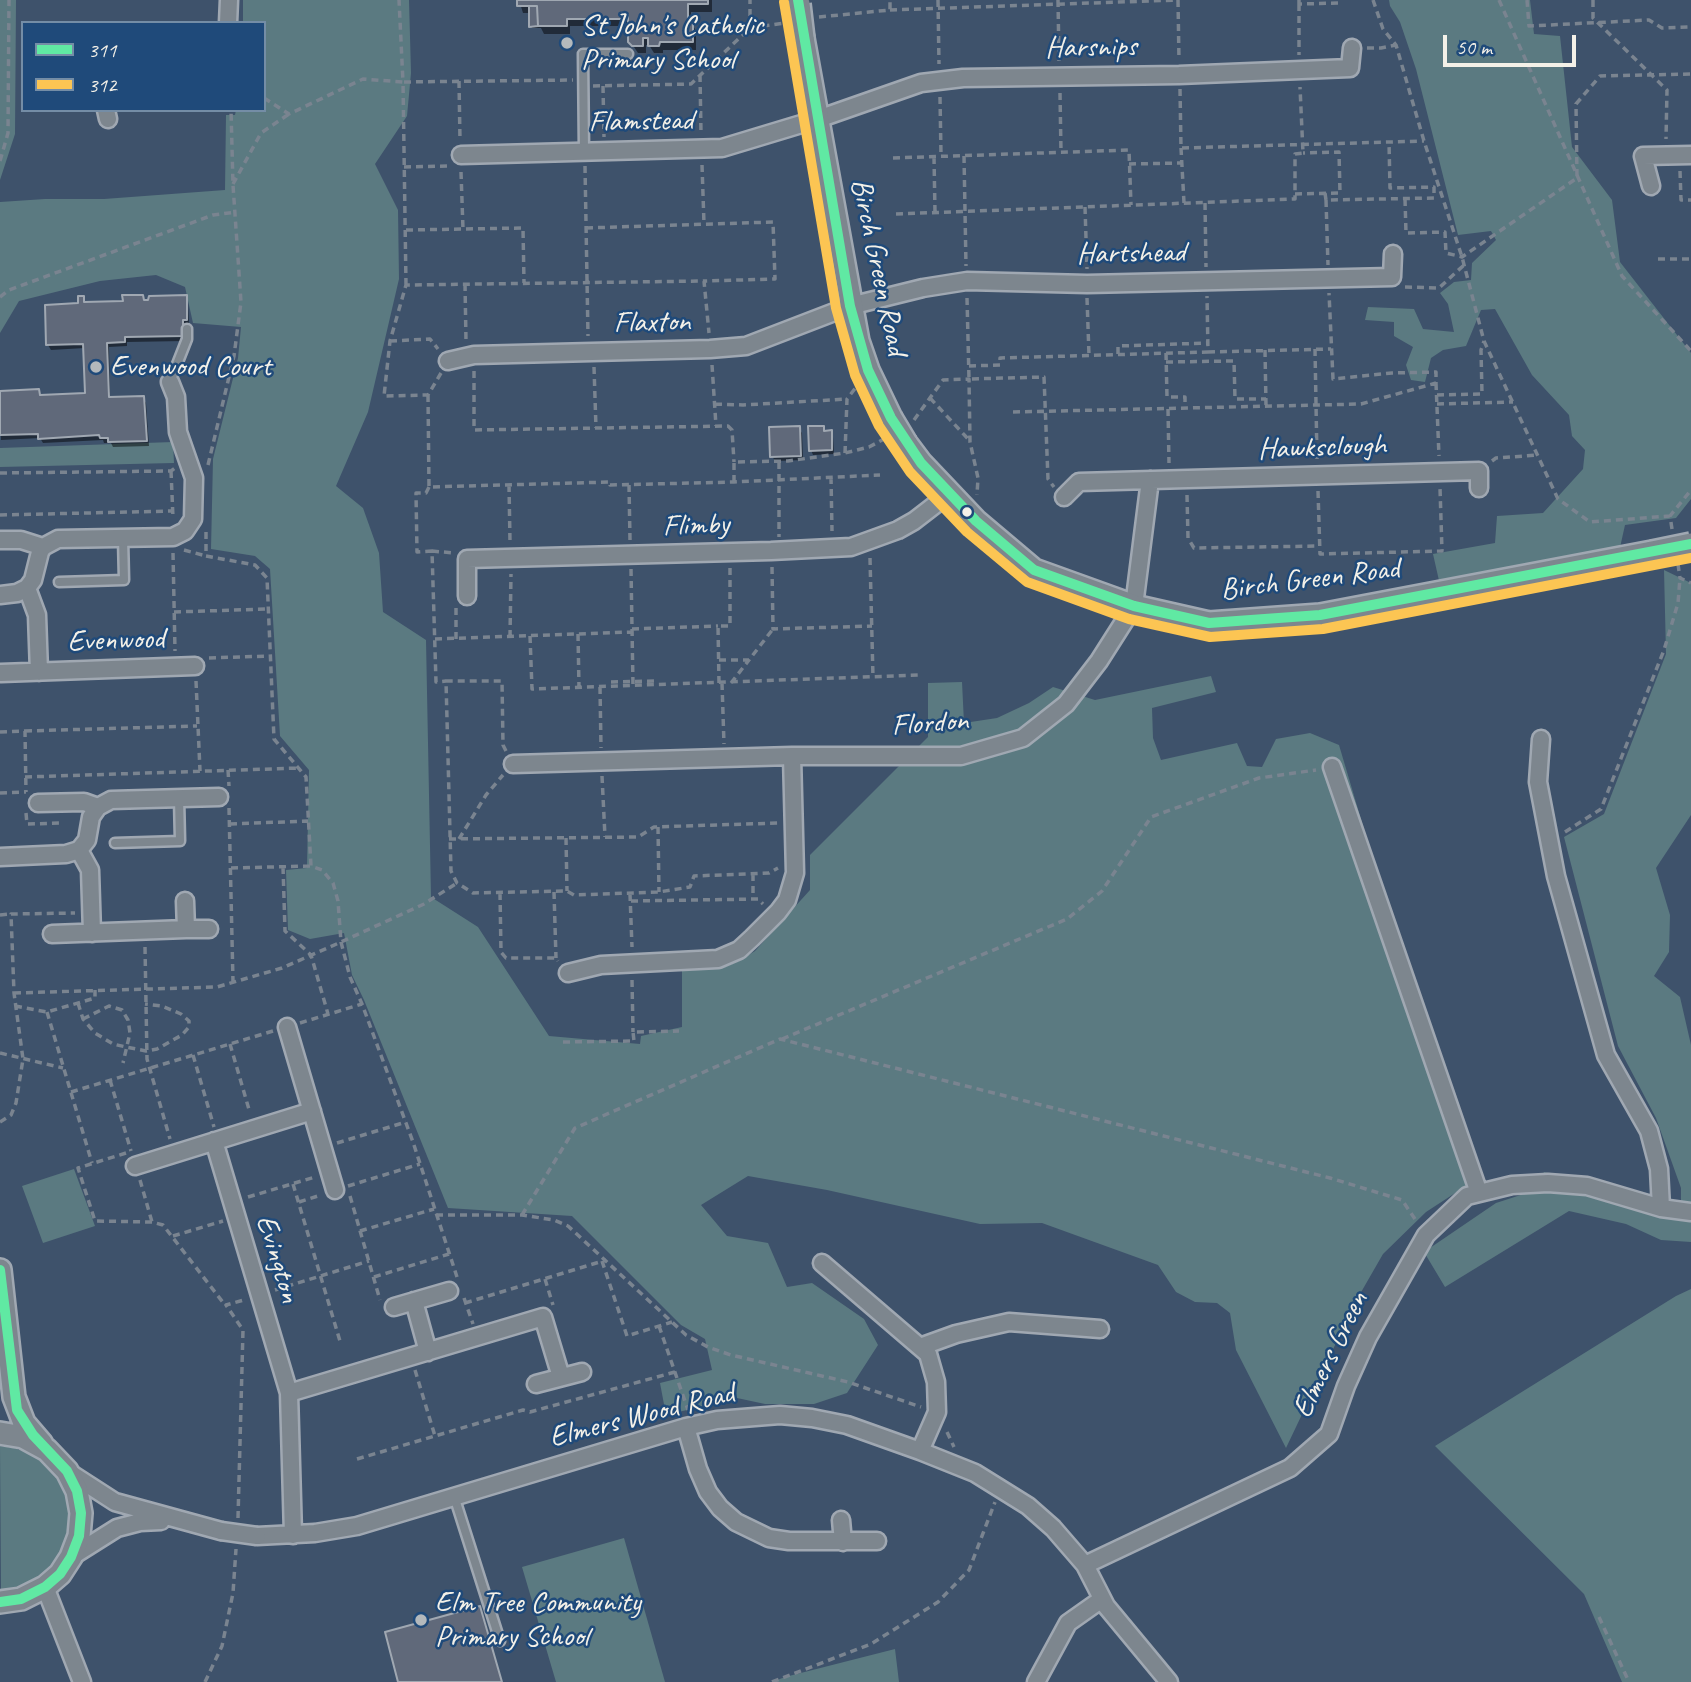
<!DOCTYPE html>
<style>
body{margin:0}
#map{position:relative;width:1691px;height:1682px;overflow:hidden;background:#3e526b;font-family:Caveat,sans-serif}
canvas{display:block}
.legend{position:absolute;left:21px;top:21px;width:245px;height:91px;box-sizing:border-box;background:#1f4a7a;border:2px solid #748da6;margin:0;padding:9px 12px;list-style:none;font-size:21px;color:#f4f1e8}
.legend li{display:flex;align-items:center;gap:14px;height:35px}
.legend b{width:35px;border:2px solid #748da6}
.scale{position:absolute;left:1443px;top:35px;width:133px;height:32px;box-sizing:border-box;border:4px solid #f4f1e8;border-top:0;padding-left:9px;font-size:21px;line-height:24px;white-space:nowrap;color:#f4f1e8;-webkit-text-stroke:5px #1f4a7a;paint-order:stroke}
</style>
<div id="map">
<canvas width="1691" height="1682"></canvas>
<ul class="legend">
<li><b style="height:9px;background:#60e9a3"></b>311</li>
<li><b style="height:9px;background:#fcc553"></b>312</li>
</ul>
<div class="scale">50 m</div>
</div>
<script>
const g = document.querySelector('canvas').getContext('2d');
g.lineJoin = 'round';
function paint(path, color) { g.fillStyle = color; g.fill(path, 'evenodd'); }
const shape = rows => new Path2D(rows.map(r => 'M' + r).join(''));
function strokePath(path, color, width, dash) { g.strokeStyle = color; g.lineWidth = width; g.lineCap = dash ? 'butt' : 'round'; g.setLineDash(dash || []); g.stroke(path); }
function label(font, color, halo, rows, align = 'center') {
  g.font = font + ' Caveat,sans-serif'; g.lineWidth = 5; g.setLineDash([]); g.textBaseline = 'middle'; g.strokeStyle = halo; g.fillStyle = color; for (const [text, x, y, turn = 0] of rows) {
    g.save(); g.translate(x, y); g.rotate((+turn || 0) * Math.PI / 180); g.textAlign = isNaN(turn) ? turn : align; if (halo) g.strokeText(text, 0, 0); g.fillText(text, 0, 0); g.restore();
  }
}
const green = shape([
 [0,0,16,0,15,134,0,180],
 [243,0,409,0,411,73,407,116,375,164,398,210,399,279,368,412,336,486,363,508,379,553,383,612,426,640,431,897,478,927,549,1036,640,1044,641,1036,682,1027,682,971,725,967,739,961,755,951,810,890,810,855,928,737,928,683,962,682,964,723,997,718,1029,703,1053,687,1095,700,1211,676,1216,692,1152,708,1153,738,1161,760,1237,743,1247,766,1262,767,1276,739,1310,733,1339,745,1469,1184,1426,1212,1383,1254,1356,1301,1286,1448,1236,1350,1230,1313,1217,1303,1195,1302,1176,1292,1158,1265,1042,1223,980,1224,827,1190,748,1176,701,1205,727,1236,768,1243,787,1287,812,1283,864,1319,878,1345,847,1393,814,1404,765,1404,737,1398,666,1415,660,1383,712,1370,705,1339,681,1325,572,1216,448,1208,364,1000,352,975,344,933,310,939,288,930,286,870,307,868,309,770,280,736,270,569,255,556,211,549,213,459,238,358,241,327,193,323,185,287,156,275,100,281,19,301,0,333,0,202,45,199,104,199,225,190,226,115,235,115,236,110,264,110,264,23,243,23],
 [1389,0,1530,0,1534,34,1560,36,1572,147,1612,200,1620,262,1691,353,1691,499,1676,518,1625,525,1619,552,1440,585,1433,554,1495,543,1497,516,1543,513,1583,469,1585,450,1572,436,1569,415,1532,375,1495,309,1481,310,1466,346,1443,350,1431,358,1425,382,1411,380,1406,365,1413,347,1394,336,1394,322,1365,320,1368,307,1414,309,1423,329,1454,332,1448,304,1440,293,1454,282,1471,280,1472,263,1496,240,1491,231,1458,235,1416,69,1400,22,1390,6],
 [173,442,174,463,0,467,0,448],
 [1664,570,1691,583,1691,815,1656,868,1670,915,1669,952,1654,976,1680,997,1691,1045,1691,1242,1661,1240,1626,1224,1569,1211,1445,1287,1424,1252,1496,1203,1533,1191,1544,1172,1645,1197,1681,1214,1681,1188,1656,1118,1618,1046,1564,837,1604,814,1666,654],
 [74,1169,95,1226,43,1243,22,1186],
 [1691,1289,1691,1682,1622,1682,1584,1594,1435,1446,1676,1296],
 [0,1446,14,1448,32,1454,47,1466,59,1480,67,1497,70,1516,68,1535,62,1553,51,1568,36,1580,19,1588,1,1592],
 [624,1538,665,1682,556,1682,522,1567],
 [895,1649,899,1682,772,1682,785,1677]
]);
const shadow = shape([
 [519,0,712,0,712,12,691,12,691,22,696,31,696,50,663,50,663,53,654,53,649,45,646,45,646,53,638,53,630,41,630,23,625,23,625,26,570,26,570,34,544,34,541,28,532,28,531,13,523,13],
 [142,297,145,301,186,297,188,302,189,324,185,324,185,341,127,342,127,346,109,347,110,399,143,398,146,403,149,446,113,447,111,443,104,443,103,440,43,443,40,438,1,440,0,392,38,391,41,396,87,395,85,348,51,350,48,345,83,298,86,304,124,302],
 [799,428,802,433,803,460,775,461,772,456],
 [823,428,833,437,834,454,813,455,811,450],
 [479,1608,483,1615,502,1682,400,1682]
]);
const building = shape([
 [517,0,708,0,708,4,688,4,688,21,693,21,693,42,660,42,659,46,648,46,648,38,643,38,643,46,632,46,628,42,628,15,622,15,622,19,567,19,567,26,538,26,537,6,517,6,517,0],
 [529,6,537,6,538,26,529,27,529,6],
 [122,295,143,295,144,300,148,300,149,296,187,295,187,320,183,320,183,336,125,337,125,342,107,343,109,397,144,396,147,441,108,442,108,438,100,438,99,435,38,439,38,434,0,435,0,391,39,389,40,395,85,393,83,344,46,345,45,305,78,303,78,296,84,296,84,302,123,301,122,295],
 [800,426,801,456,770,457,769,427,800,426],
 [808,426,824,426,824,431,832,430,832,450,809,451,808,426],
 [480,1606,502,1682,398,1682,385,1632,480,1606]
]);
const path = shape([
 [938,0,939,64],
 [1058,0,1059,61],
 [1178,0,1179,60],
 [1299,0,1299,4,1341,3],
 [1373,0,1383,29,1396,45,1424,141,1462,257,1484,341,1558,499,1590,522,1670,516],
 [1499,0,1622,276,1691,351],
 [1527,0,1529,26,1649,20,1662,28,1691,27],
 [1593,0,1593,18,1667,90,1666,139],
 [1299,4,1299,55],
 [890,10,1178,0],
 [819,17,890,10,890,0],
 [750,28,750,0],
 [1367,48,1381,48,1396,45],
 [700,75,701,133],
 [459,81,460,140],
 [593,86,691,84,750,28,784,23],
 [603,86,604,137],
 [1180,89,1181,148,1424,141],
 [1060,93,1061,152],
 [940,97,941,155],
 [264,98,289,114,363,79,403,82,399,0],
 [1181,148,1184,203],
 [964,156,966,266],
 [934,157,935,213],
 [893,158,1129,150,1131,205],
 [0,161,8,133,9,0],
 [1129,164,1182,163],
 [702,165,704,224],
 [585,166,588,336],
 [404,167,448,166],
 [1680,171,1681,200,1691,200],
 [461,172,463,229],
 [233,184,261,133,289,114],
 [1325,193,1326,200,1434,198,1434,187,1390,188,1389,142],
 [1295,194,1340,193,1339,152,1303,153],
 [1405,199,1406,233,1445,232,1446,253,1462,257,1577,178,1576,104,1600,76,1691,74],
 [1326,200,1328,265],
 [1205,203,1206,267],
 [1085,207,1087,269],
 [896,214,1295,199,1295,154,1303,153,1300,87],
 [586,228,773,222,775,279,704,281],
 [406,230,523,228,524,283],
 [1658,259,1691,259],
 [465,284,466,341],
 [406,285,403,82,573,80],
 [1405,287,1439,288,1464,265],
 [0,297,9,290,213,215,236,212],
 [967,298,969,379,1044,377,1048,479,1054,487],
 [1087,298,1089,355],
 [390,341,430,339,438,349],
 [1315,349,1317,459],
 [1265,350,1266,406],
 [1208,352,1331,349],
 [1166,353,1167,397,1185,397,1185,408],
 [1118,354,1118,346,1208,343],
 [1166,362,1234,361,1235,399,1266,399],
 [712,365,716,426],
 [969,366,1000,365,1000,358,1208,352,1207,296],
 [594,367,596,428],
 [474,371,474,430,728,426,732,430,734,462],
 [441,373,428,395,384,396,390,341,406,285,704,281,709,333],
 [1436,383,1439,456],
 [428,395,429,487,610,482,610,485,734,482,880,475],
 [1437,395,1482,394,1481,350,1484,341],
 [930,398,969,440],
 [715,404,743,405,847,399],
 [1437,404,1513,402],
 [1168,409,1169,463],
 [1013,412,1361,404,1436,383,1436,372,1392,373,1333,379,1329,293],
 [914,420,943,380,969,379,970,442,978,478,977,495],
 [845,453,847,399,857,386],
 [1492,461,1496,458,1538,455],
 [779,462,779,537],
 [208,465,234,356,241,302,233,185,231,110],
 [171,471,173,518],
 [0,473,171,471,175,468],
 [831,477,832,531],
 [734,482,734,462,788,461,845,453,869,447,884,439],
 [509,485,510,542],
 [629,485,630,540],
 [429,487,426,493,416,493,417,552,432,551,436,682,446,681],
 [1318,491,1320,554,1442,551,1440,488],
 [1187,495,1188,538,1194,548,1319,546],
 [0,515,173,511],
 [1672,529,1670,516,1691,490],
 [206,532,206,556,255,565,267,578,274,739,306,777,311,866,322,870,333,883,338,901,341,942,350,977,362,1004,413,1142,457,1277],
 [184,550,206,556],
 [432,551,454,553],
 [173,553,175,651],
 [870,558,873,678],
 [1678,564,1680,578,1691,583],
 [772,567,773,629,872,626],
 [631,569,633,686],
 [174,612,268,609],
 [632,629,718,626],
 [578,634,579,687],
 [530,636,532,689,920,675],
 [510,637,511,574],
 [435,639,632,632],
 [456,639,456,607],
 [209,658,269,656],
 [719,660,749,660,773,629],
 [196,681,200,771],
 [611,682,654,681],
 [719,683,718,626,730,626,730,567],
 [722,683,724,744],
 [731,683,749,660],
 [600,687,601,748],
 [25,731,197,726],
 [0,732,25,731,26,792],
 [506,751,503,745,502,681,446,681,451,871,457,883,473,893,567,891,574,895,659,892,690,887,694,876,769,873,778,868],
 [228,770,229,786],
 [602,776,605,837],
 [25,777,300,768],
 [0,793,26,792],
 [229,808,233,982],
 [26,813,27,824,62,823],
 [230,824,308,821],
 [658,827,659,892],
 [1565,832,1601,809,1664,650,1678,603,1680,578],
 [566,838,567,891],
 [449,839,638,837,654,827,778,823],
 [459,839,486,795,503,775],
 [283,867,285,931,311,955,328,1014],
 [231,868,311,866],
 [753,874,753,899],
 [554,892,556,958],
 [500,893,501,952,506,958,556,958,558,961],
 [630,894,632,947],
 [631,901,758,899,763,904],
 [0,915,11,914],
 [145,947,147,1059,170,1139],
 [632,980,633,1032],
 [14,993,217,987,282,968,341,942,424,904,457,883],
 [78,1003,83,1019,95,1033,113,1044,126,1047,146,1051,157,1049,182,1035,189,1027,189,1021,181,1014,162,1006,145,1004],
 [15,1006,47,1012,95,998,95,990],
 [47,1012,92,1163],
 [83,1019,109,1006,122,1010,128,1020,130,1033,123,1063],
 [300,1023,362,1004],
 [782,1039,1067,919,1102,891,1151,817,1259,778,1316,770],
 [563,1042,634,1041,633,1032,679,1031],
 [230,1044,250,1113],
 [0,1053,63,1068],
 [193,1055,214,1127],
 [110,1080,131,1151],
 [71,1092,273,1031],
 [0,1122,11,1115,16,1103,23,1059,14,993,11,914,75,913],
 [337,1143,406,1122],
 [126,1153,78,1168,95,1221,152,1222,163,1225,225,1305],
 [140,1180,152,1222],
 [293,1184,340,1341],
 [348,1186,420,1164],
 [350,1196,380,1300],
 [248,1197,315,1177],
 [299,1202,321,1195],
 [436,1215,522,1215,554,1220,568,1226,686,1335,708,1347,731,1355,848,1382,921,1407],
 [522,1215,575,1128,780,1039,1330,1178,1402,1200,1417,1222],
 [360,1231,434,1209],
 [173,1236,223,1221],
 [602,1261,627,1336,672,1322],
 [374,1277,449,1254],
 [545,1279,553,1305],
 [275,1290,369,1261],
 [464,1298,473,1324],
 [465,1303,606,1260],
 [659,1326,688,1410],
 [415,1370,435,1436],
 [947,1432,954,1447],
 [357,1459,523,1410,530,1412,675,1372],
 [238,1518,243,1330,226,1305,244,1300],
 [1599,1617,1629,1682],
 [205,1682,222,1646,233,1593,236,1549],
 [772,1682,871,1644,938,1602,969,1570,995,1502]
]);
const service = shape([
 [584,151,583,54,628,54],
 [170,382,187,339,187,329],
 [59,582,124,580,123,538],
 [115,843,180,841,179,798],
 [454,1496,500,1641]
]);
const minor = shape([
 [228,23,229,0],
 [106,110,108,119],
 [461,155,722,148,818,119,921,83,963,78,1179,75,1350,68,1352,48],
 [1651,186,1643,156,1691,155],
 [448,361,474,355,710,349,746,346,850,306,923,288,967,281,1087,284,1392,277,1393,254],
 [1064,497,1079,482,1479,471,1479,488],
 [0,540,21,540,43,547,58,539,173,537,185,531,193,519,194,478,178,432,176,397,170,382],
 [0,595,17,593,27,588],
 [467,596,467,559,771,551,851,547,898,530,914,521,949,494],
 [39,672,37,615,27,588,33,580,40,552,43,547],
 [1,673,195,666],
 [1541,739,1538,782,1556,876,1606,1055,1649,1131,1659,1169,1661,1208],
 [513,764,792,756,961,756,1023,738,1066,704,1099,661,1134,606,1150,480],
 [1332,767,1479,1193],
 [38,803,84,802,98,807,111,800,219,797],
 [0,857,66,854,79,850],
 [185,901,186,929,209,929],
 [92,933,90,870,79,850,87,840,91,817,98,807],
 [52,934,186,929],
 [568,973,601,965,718,959,739,950,752,938,778,912,787,900,795,873,792,756],
 [287,1027,335,1190],
 [214,1141,289,1393,293,1535],
 [135,1166,312,1111],
 [822,1263,928,1354,936,1382,937,1412,920,1451],
 [414,1301,428,1352],
 [394,1307,449,1291],
 [920,1347,956,1334,1009,1322,1100,1329],
 [536,1384,582,1372],
 [289,1393,543,1317,561,1377],
 [686,1427,698,1469,708,1492,720,1508,736,1522,769,1538,789,1541,877,1541],
 [67,1471,115,1502,221,1531],
 [841,1520,843,1542],
 [257,1536,315,1533,357,1526,686,1427,717,1420,780,1415,812,1418,847,1425,920,1451,975,1473,1028,1506,1053,1528,1085,1565,1106,1606,1169,1682],
 [71,1557,117,1528,140,1522,161,1521],
 [1085,1565,1290,1468,1329,1434,1346,1386,1368,1337,1426,1235,1467,1196,1512,1185,1548,1183,1587,1186,1661,1208,1691,1212],
 [45,1587,82,1682],
 [1036,1682,1068,1623,1102,1599]
]);
const tertiary = shape([
 [803,38,858,341,868,370,891,418],
 [906,443,921,463,976,521,1034,570,1134,606,1209,623,1320,615,1652,552],
 [0,1270,14,1397,24,1423,42,1444],
 [0,1433,23,1437,47,1450,67,1471,77,1491,81,1513,79,1536,71,1557,60,1574,45,1587,21,1599,0,1602]
]);
const minorBridge = shape([
 [221,1531,257,1536]
]);
const tertiaryBridge = shape([
 [799,4,803,38],
 [891,418,906,443],
 [1652,552,1691,544]
]);
const bus1 = shape([
 [798,0,850,306,868,370,891,418,921,463,976,521,1034,570,1134,606,1209,623,1320,615,1691,544],
 [0,1270,17,1410,33,1435,67,1471,77,1491,81,1513,79,1536,71,1557,60,1574,45,1587,21,1599,0,1602]
]);
const bus2 = shape([
 [784,2,836,308,855,375,879,426,910,472,967,532,1027,582,1129,619,1210,637,1323,629,1691,558]
]);
const markers = [
 [567,43,7,"#b4b9bc"],
 [96,367,7,"#b4b9bc"],
 [967,512,6,"#f4f1e8"],
 [421,1620,7,"#b4b9bc"]
];
const poiNames = [
 ["St John's Catholic",581,26],
 ["Primary School",581,60],
 ["Evenwood Court",110,367],
 ["Elm Tree Community",435,1603],
 ["Primary School",435,1637]
];
const streetNames = [
 ["Harsnips",1091,48,-1],
 ["Flamstead",641,122,-1],
 ["Hartshead",1131,254,-1],
 ["Birch Green Road",878,267,78],
 ["Flaxton",652,323,-1],
 ["Hawksclough",1322,448,-2],
 ["Flimby",696,526,-2],
 ["Birch Green Road",1310,580,-7],
 ["Evenwood",116,641,-2],
 ["Flordon",930,724,-4],
 ["Evington",277,1259,73],
 ["Elmers Green",1331,1355,-64],
 ["Elmers Wood Road",642,1416,-14]
];
paint(green, '#5b7a81');
paint(shadow, '#0007');
paint(building, '#60697a');
strokePath(building, '#a0a8b2', 2);
strokePath(service, '#a0a8b2', 13);
strokePath(minor, '#a0a8b2', 21);
strokePath(tertiary, '#a0a8b2', 26);
strokePath(path, '#7a8490', 3.5, [7, 5]);
strokePath(service, '#7d868e', 8);
strokePath(minor, '#7d868e', 16);
strokePath(tertiary, '#7d868e', 21);
strokePath(minorBridge, '#a0a8b2', 21, []);
strokePath(tertiaryBridge, '#a0a8b2', 26, []);
strokePath(minorBridge, '#7d868e', 16);
strokePath(tertiaryBridge, '#7d868e', 21);
strokePath(bus1, '#60e9a3', 10);
strokePath(bus2, '#fcc553', 10);
for (const [x, y, r, color] of markers) { const dot = new Path2D(); dot.arc(x, y, r, 0, 2 * Math.PI); g.fillStyle = color; g.fill(dot); strokePath(dot, '#1f4a7a', 2.5); }
label('30px', '#f4f1e8', '#1f4a7a', poiNames, 'left');
label('30px', '#f4f1e8', '#1f4a7a', streetNames);
</script>
